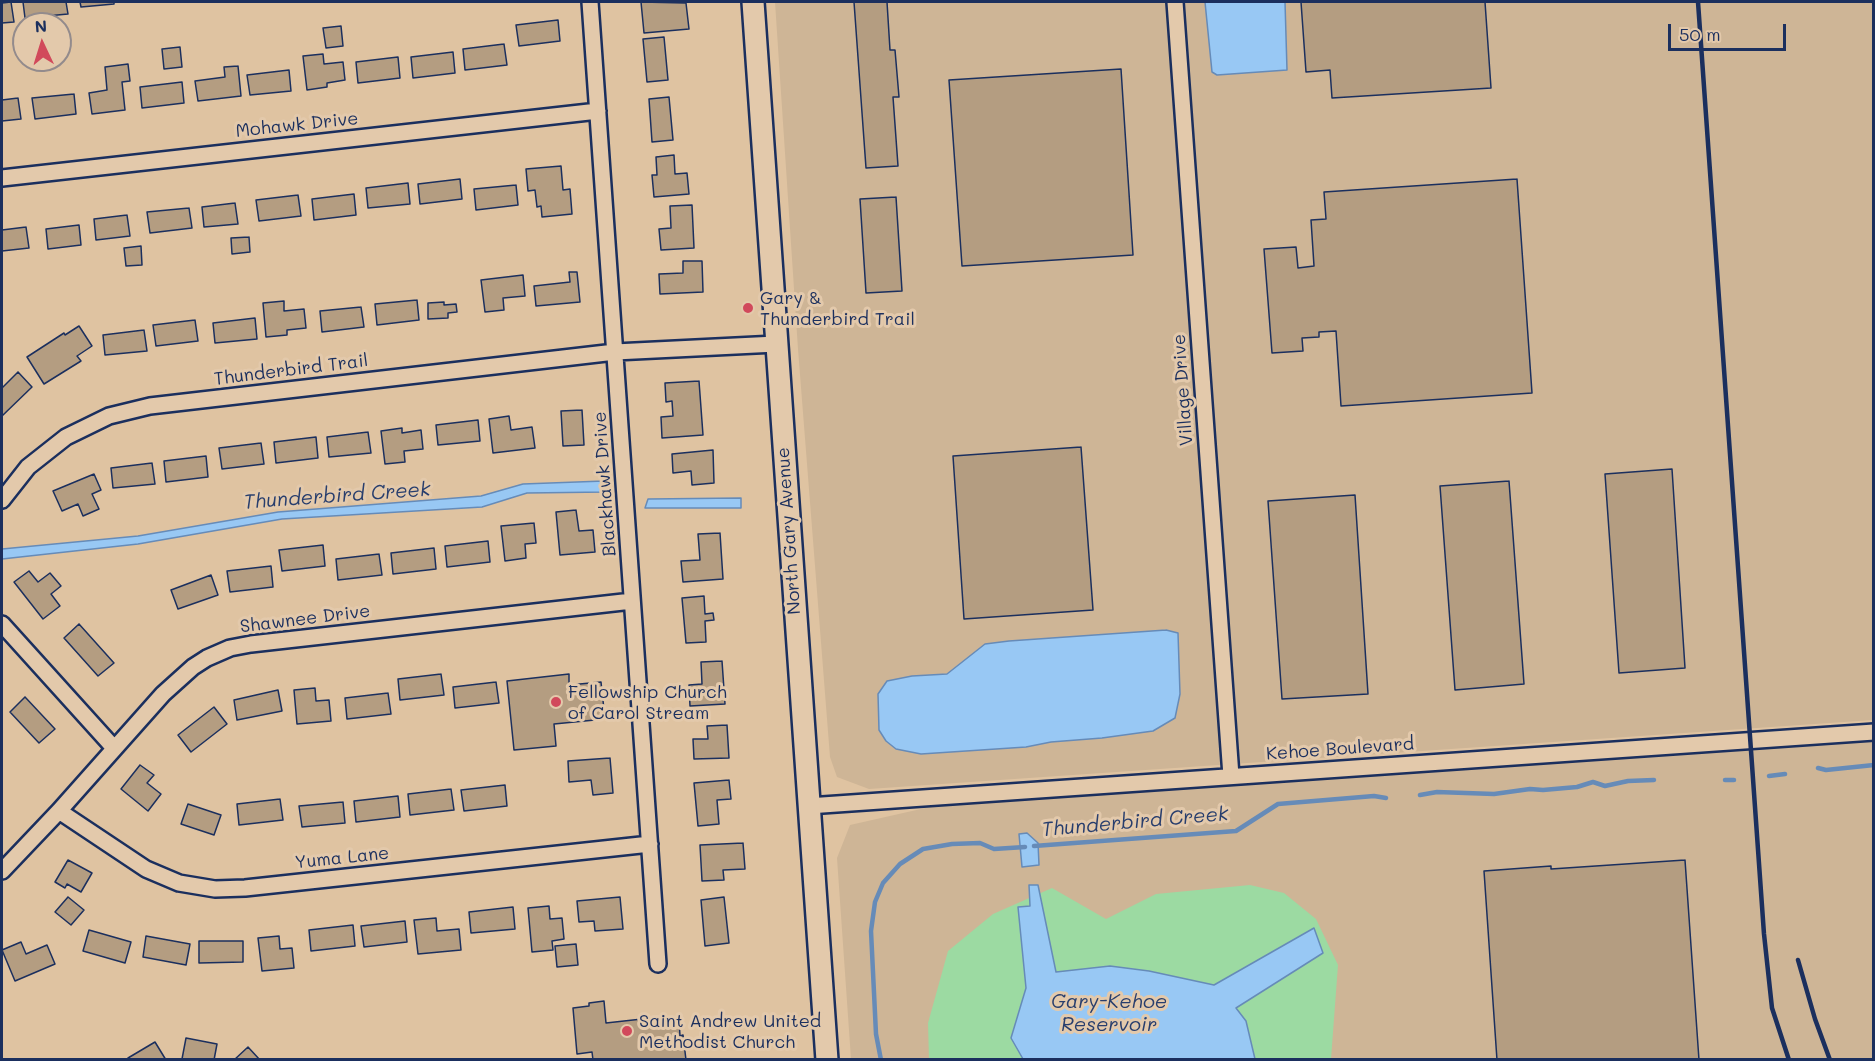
<!DOCTYPE html>
<style>
body{margin:0}
#map{position:relative;width:1875px;height:1061px;overflow:hidden;background:#dfc3a1;font-family:Mali,sans-serif}
canvas{display:block}
.frame{position:absolute;inset:0;border:3px solid #1b2f5e;pointer-events:none}
.north{position:absolute;left:12px;top:12px;width:60px;height:60px;box-sizing:border-box;background:#e3c9ab;border:2px solid #938b8c;border-radius:50%;rotate:356deg;font-size:16px;font-weight:700;line-height:24px;text-align:center;color:#1b2f5e}
.north::after{content:'';display:block;margin:auto;width:21px;height:27px;background:#d1495b;clip-path:polygon(50% 0,100% 100%,50% 72%,0 100%)}
.scale{position:absolute;left:1668px;top:24px;width:118px;height:27px;box-sizing:border-box;border:3px solid #1b2f5e;border-top:0;padding-left:8px;font-size:18px;line-height:21px;white-space:nowrap;color:#1b2f5e;-webkit-text-stroke:4px #e3c9ab;paint-order:stroke}
</style>
<div id="map">
<canvas width="1875" height="1061"></canvas>
<div class="frame"></div>
<div class="north">N</div>
<div class="scale">50 m</div>
</div>
<script>
const g = document.querySelector('canvas').getContext('2d');
g.lineJoin = 'round';
function paint(path, color) { g.fillStyle = color; g.fill(path, 'evenodd'); }
const shape = rows => new Path2D(rows.map(r => 'M' + r).join(''));
function strokePath(path, color, width, dash) { g.strokeStyle = color; g.lineWidth = width; g.lineCap = dash ? 'butt' : 'round'; g.setLineDash(dash || []); g.stroke(path); }
function label(font, color, halo, rows, align = 'center') {
  g.font = font + ' Mali,sans-serif'; g.lineWidth = 6; g.setLineDash([]); g.textBaseline = 'middle'; g.strokeStyle = halo; g.fillStyle = color; for (const [text, x, y, turn = 0] of rows) {
    g.save(); g.translate(x, y); g.rotate((+turn || 0) * Math.PI / 180); g.textAlign = isNaN(turn) ? turn : align; if (halo) g.strokeText(text, 0, 0); g.fillText(text, 0, 0); g.restore();
  }
}
const built = shape([
 [775,2,1873,2,1873,720,869,789,837,777,830,757,798,349],
 [1873,740,1873,1059,851,1059,837,858,850,825,943,804]
]);
const green = shape([
 [1250,885,1284,893,1316,919,1338,965,1331,1059,929,1059,928,1023,948,951,993,914,1052,888,1106,919,1156,894]
]);
const water = shape([
 [1205,2,1285,2,1287,70,1217,75,1212,72,1205,2],
 [604,481,606,492,527,493,482,507,282,519,138,544,2,559,2,549,138,536,278,512,481,496,523,484,604,481],
 [741,498,741,508,645,508,648,499,741,498],
 [1166,630,1178,633,1180,694,1175,718,1153,731,1102,738,1051,742,1026,747,921,754,896,749,886,741,879,730,878,694,887,681,912,676,947,674,985,644,1009,641,1166,630],
 [1027,833,1038,843,1039,865,1022,867,1019,834,1027,833],
 [1029,885,1038,885,1056,972,1110,966,1149,971,1214,985,1314,928,1323,953,1236,1008,1246,1021,1255,1059,1023,1059,1011,1038,1026,988,1018,907,1030,906,1029,885]
]);
const stream = shape([
 [1818,768,1826,770,1874,765],
 [1769,776,1785,774],
 [1725,780,1734,780],
 [1420,795,1437,792,1494,794,1530,789,1543,790,1577,787,1593,782,1605,786,1628,781,1654,780],
 [1034,846,1236,831,1278,804,1374,796,1386,798],
 [881,1060,876,1034,871,931,875,902,883,883,900,864,923,849,952,844,980,843,994,849,1025,847]
]);
const building = shape([
 [11,2,14,22,2,23,2,3,11,2],
 [23,2,66,2,68,14,25,18,23,2],
 [80,2,114,2,114,4,81,7,80,2],
 [641,2,686,3,689,29,644,33,641,2],
 [854,2,887,2,890,50,895,50,899,97,893,97,898,166,866,168,854,2],
 [1301,2,1485,2,1491,88,1332,98,1330,70,1306,72,1301,2],
 [558,20,560,41,519,46,516,25,558,20],
 [341,26,343,46,326,48,323,28,341,26],
 [664,37,668,80,647,82,643,39,664,37],
 [504,44,507,65,465,70,463,49,504,44],
 [180,47,182,67,164,69,162,49,180,47],
 [453,52,455,73,413,78,411,57,453,52],
 [323,54,324,64,343,62,345,80,327,83,327,87,307,90,303,56,323,54],
 [398,57,400,78,358,83,356,62,398,57],
 [128,64,130,81,122,82,125,110,92,114,89,93,107,90,105,67,128,64],
 [238,66,241,96,198,101,195,81,225,77,224,67,238,66],
 [1121,69,1133,255,962,266,949,80,1121,69],
 [289,70,291,91,250,95,247,75,289,70],
 [182,82,184,103,142,108,140,87,182,82],
 [74,94,76,114,35,119,32,98,74,94],
 [669,97,673,140,652,142,649,99,669,97],
 [18,98,21,119,2,121,2,100,18,98],
 [674,155,675,174,687,173,689,194,654,197,652,175,657,175,656,157,674,155],
 [561,166,563,190,570,189,572,214,542,217,541,206,537,207,535,190,528,191,526,169,561,166],
 [460,179,462,199,420,204,418,184,460,179],
 [1517,179,1532,393,1341,406,1336,331,1319,332,1319,337,1302,338,1303,351,1272,353,1264,249,1296,247,1298,268,1314,266,1311,220,1326,219,1324,192,1517,179],
 [408,183,410,204,368,208,366,188,408,183],
 [516,185,518,205,476,210,474,189,516,185],
 [354,194,356,215,314,220,312,199,354,194],
 [298,195,301,216,259,221,256,200,298,195],
 [896,197,902,291,866,293,860,199,896,197],
 [235,203,238,224,204,227,202,207,235,203],
 [692,205,694,248,661,250,659,229,671,228,670,206,692,205],
 [189,208,192,228,150,233,147,212,189,208],
 [127,215,130,236,96,240,94,219,127,215],
 [79,225,81,245,48,249,46,229,79,225],
 [26,227,29,248,2,251,2,230,26,227],
 [249,237,250,252,232,254,231,238,249,237],
 [141,246,142,265,126,266,124,248,141,246],
 [683,261,702,261,703,292,660,294,659,274,683,273,683,261],
 [569,272,577,272,580,302,536,306,534,286,570,282,569,272],
 [523,275,525,296,503,298,504,310,485,312,481,280,523,275],
 [417,300,419,320,377,325,375,304,417,300],
 [284,301,284,311,304,309,306,328,287,330,287,335,266,337,263,303,284,301],
 [444,302,444,305,456,304,457,312,448,313,448,318,428,319,428,303,444,302],
 [361,307,364,327,322,332,320,311,361,307],
 [255,318,257,339,215,343,213,323,255,318],
 [195,320,198,341,156,346,153,325,195,320],
 [79,326,92,346,77,356,81,361,44,384,27,357,64,333,65,335,79,326],
 [144,330,147,351,105,355,103,335,144,330],
 [18,372,32,387,2,416,2,388,18,372],
 [699,381,703,435,662,438,661,417,673,416,672,401,666,402,665,383,699,381],
 [582,410,584,445,563,446,561,411,582,410],
 [509,416,511,430,532,427,535,448,493,453,489,419,509,416],
 [478,420,480,441,438,445,436,425,478,420],
 [402,428,402,433,421,430,423,449,404,451,405,462,385,464,381,431,402,428],
 [368,432,371,453,329,457,327,437,368,432],
 [316,437,318,458,276,463,274,442,316,437],
 [261,443,264,464,222,469,219,448,261,443],
 [1081,447,1093,610,964,619,953,456,1081,447],
 [713,450,714,483,692,485,691,471,673,473,672,454,713,450],
 [206,456,208,477,166,482,164,461,206,456],
 [152,463,155,484,113,488,111,468,152,463],
 [1672,469,1685,668,1619,673,1605,474,1672,469],
 [94,474,101,490,92,494,99,509,83,516,78,504,62,511,53,491,94,474],
 [1509,481,1524,684,1455,690,1440,486,1509,481],
 [1355,495,1368,694,1282,699,1268,501,1355,495],
 [576,510,579,531,593,530,595,552,560,555,556,512,576,510],
 [534,523,536,543,525,544,526,558,505,561,501,526,534,523],
 [720,533,723,579,683,582,681,561,700,560,698,534,720,533],
 [488,541,490,562,447,567,445,546,488,541],
 [323,545,325,566,282,571,279,550,323,545],
 [434,548,436,569,393,574,391,553,434,548],
 [379,554,382,575,338,580,336,559,379,554],
 [271,566,273,587,230,592,227,571,271,566],
 [29,571,38,582,50,573,61,586,51,594,60,606,43,619,14,582,29,571],
 [211,575,218,595,178,609,171,590,211,575],
 [704,596,705,614,713,613,714,620,705,621,706,642,686,643,682,598,704,596],
 [79,624,114,663,98,676,64,638,79,624],
 [722,661,725,704,690,706,689,685,702,684,701,662,722,661],
 [441,674,444,695,400,700,398,679,441,674],
 [569,674,569,685,601,682,605,719,554,724,556,746,514,750,507,681,569,674],
 [496,682,499,703,455,708,453,687,496,682],
 [315,688,316,701,329,700,331,721,297,724,294,690,315,688],
 [278,690,282,711,237,720,234,700,278,690],
 [388,693,391,714,347,719,345,698,388,693],
 [25,697,55,729,39,743,10,712,25,697],
 [214,707,227,724,191,752,178,735,214,707],
 [727,725,729,758,694,759,693,739,708,739,707,726,727,725],
 [610,758,613,793,593,795,591,780,569,782,568,761,610,758],
 [140,765,154,775,147,783,161,794,148,811,121,789,140,765],
 [729,780,731,799,717,800,719,824,698,826,694,783,729,780],
 [505,785,507,806,464,811,461,790,505,785],
 [451,789,454,810,410,815,408,794,451,789],
 [398,796,400,817,356,822,354,801,398,796],
 [280,799,283,820,239,825,237,804,280,799],
 [343,802,345,823,302,827,299,806,343,802],
 [188,804,221,815,214,835,181,824,188,804],
 [743,843,745,869,723,870,724,880,702,881,700,845,743,843],
 [68,860,92,873,81,892,67,884,65,888,55,882,68,860],
 [1685,860,1699,1060,1497,1060,1484,871,1551,866,1551,869,1685,860],
 [68,897,84,910,71,925,55,912,68,897],
 [620,897,623,929,595,931,594,921,579,922,577,901,620,897],
 [724,897,729,943,705,946,701,900,724,897],
 [549,906,550,919,562,918,564,939,552,941,553,950,532,952,528,908,549,906],
 [513,907,515,929,471,933,469,912,513,907],
 [436,918,437,931,459,929,461,950,418,954,414,920,436,918],
 [405,921,407,942,364,947,361,926,405,921],
 [353,925,355,946,311,951,309,930,353,925],
 [89,930,131,942,125,963,83,951,89,930],
 [146,936,190,944,186,965,143,957,146,936],
 [279,936,280,949,292,948,294,968,262,971,258,938,279,936],
 [199,941,243,941,243,962,199,963,199,941],
 [21,942,26,954,47,945,55,964,15,981,2,950,21,942],
 [576,944,578,965,557,967,555,946,576,944],
 [604,1001,606,1023,642,1019,642,1027,647,1027,647,1023,679,1020,680,1036,683,1035,686,1060,593,1060,592,1052,577,1054,573,1008,589,1006,589,1003,604,1001],
 [186,1038,217,1044,214,1060,182,1059,186,1038],
 [155,1042,166,1060,129,1060,128,1058,155,1042],
 [248,1047,260,1060,234,1060,248,1047]
]);
const street = shape([
 [590,2,658,964],
 [1175,2,1231,776],
 [2,178,598,111],
 [2,500,28,467,66,437,109,416,150,406,615,352,776,344],
 [2,624,114,748],
 [808,806,1874,732],
 [59,811,146,869,179,883,215,889,245,888,650,844],
 [2,871,59,811,163,694,193,667,207,658,230,648,251,644,632,601]
]);
const secondary = shape([
 [753,2,827,1060]
]);
const rail = shape([
 [1698,2,1764,934,1772,1008,1789,1060],
 [1798,960,1815,1019,1830,1060]
]);
const markers = [
 [748,308,6,"#d1495b"],
 [556,702,6,"#d1495b"],
 [627,1031,6,"#d1495b"]
];
const streetNames = [
 ["Mohawk Drive",297,125,-6],
 ["Thunderbird Trail",291,370,-7],
 ["Village Drive",1183,390,-94],
 ["Blackhawk Drive",605,484,-94],
 ["North Gary Avenue",789,531,-94],
 ["Shawnee Drive",305,619,-7],
 ["Kehoe Boulevard",1340,749,-4],
 ["Yuma Lane",342,858,-6]
];
const poiNames = [
 ["Gary &",760,298],
 ["Thunderbird Trail",760,319],
 ["Fellowship Church",568,692],
 ["of Carol Stream",568,713],
 ["Saint Andrew United",639,1021],
 ["Methodist Church",639,1042]
];
const waterNames = [
 ["Thunderbird Creek",337,496,-4],
 ["Thunderbird Creek",1135,822,-5],
 ["Gary-Kehoe",1109,1002],
 ["Reservoir",1109,1025]
];
paint(built, '#ceb596');
paint(green, '#9cdaa2');
paint(water, '#98c8f4');
strokePath(water, '#668bb8', 1.5);
strokePath(stream, '#668bb8', 4.5);
paint(building, '#b49d81');
strokePath(building, '#1b2f5e', 1.5);
strokePath(street, '#1b2f5e', 20);
strokePath(secondary, '#1b2f5e', 26);
strokePath(street, '#e3c9ab', 15);
strokePath(secondary, '#e3c9ab', 21);
strokePath(rail, '#1b2f5e', 4.5);
for (const [x, y, r, color] of markers) { const dot = new Path2D(); dot.arc(x, y, r, 0, 2 * Math.PI); g.fillStyle = color; g.fill(dot); strokePath(dot, '#e3c9ab', 2); }
label('18px', '#1b2f5e', '#e3c9ab', streetNames);
label('18px', '#1b2f5e', '#e3c9ab', poiNames, 'left');
label('italic 20px', '#283e6d', '#e3c9ab', waterNames);
</script>
